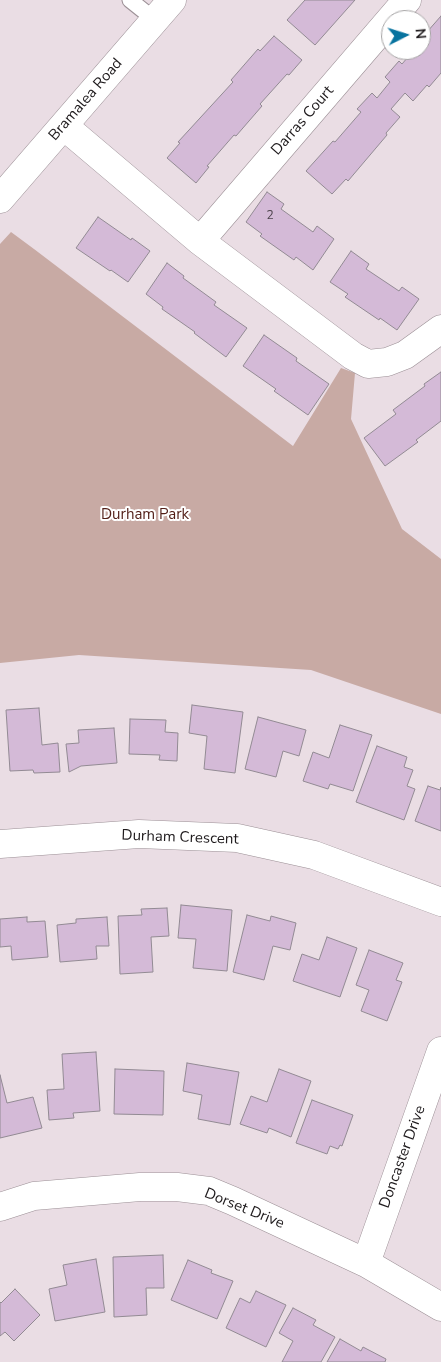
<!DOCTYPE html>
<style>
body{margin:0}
#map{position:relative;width:441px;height:1362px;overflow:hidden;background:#eadde4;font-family:"Nunito Sans",sans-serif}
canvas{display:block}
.north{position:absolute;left:381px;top:10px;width:50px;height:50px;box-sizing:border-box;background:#fff;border:1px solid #a5a3a4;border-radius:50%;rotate:85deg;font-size:14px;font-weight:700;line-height:20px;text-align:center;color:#1e1a1c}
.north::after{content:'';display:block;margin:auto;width:18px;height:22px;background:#07739f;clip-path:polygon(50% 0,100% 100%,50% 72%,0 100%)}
</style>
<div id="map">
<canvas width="441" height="1362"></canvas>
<div class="north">N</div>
</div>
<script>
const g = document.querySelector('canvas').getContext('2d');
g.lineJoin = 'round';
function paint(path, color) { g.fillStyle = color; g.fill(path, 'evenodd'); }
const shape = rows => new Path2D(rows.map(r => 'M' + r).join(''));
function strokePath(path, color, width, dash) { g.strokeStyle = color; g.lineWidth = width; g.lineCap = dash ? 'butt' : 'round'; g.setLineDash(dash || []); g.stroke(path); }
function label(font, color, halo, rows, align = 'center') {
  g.font = font + ' "Nunito Sans",sans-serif'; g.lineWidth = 4; g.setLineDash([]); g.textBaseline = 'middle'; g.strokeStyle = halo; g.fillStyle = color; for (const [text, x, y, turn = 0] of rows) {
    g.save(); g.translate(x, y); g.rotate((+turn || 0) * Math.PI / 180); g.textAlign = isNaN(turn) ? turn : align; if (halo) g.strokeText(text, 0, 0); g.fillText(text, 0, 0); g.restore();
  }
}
const green = shape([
 [11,232,34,249,293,446,341,368,355,373,351,419,402,529,441,559,441,714,311,670,79,655,0,663,0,244]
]);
const building = shape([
 [305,0,355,0,315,45,287,20,305,0],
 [441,16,441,73,429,87,427,85,413,101,405,93,391,109,400,117,386,133,387,135,348,181,346,179,332,194,306,171,333,141,335,142,361,112,357,109,372,93,377,98,390,82,385,77,399,61,402,64,414,50,421,50,421,42,429,33,427,32,441,16],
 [274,36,302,60,289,75,287,74,260,104,262,106,236,136,234,135,207,166,209,167,196,183,167,158,180,143,178,142,233,82,231,80,258,49,260,51,274,36],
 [267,192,284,204,281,209,313,232,317,226,334,239,313,270,296,257,294,260,260,236,262,234,246,222,267,192],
 [98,217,131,240,132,238,150,251,128,282,111,270,110,271,76,248,98,217],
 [351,251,369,264,366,269,399,291,402,287,419,299,397,330,380,318,379,320,345,297,348,294,330,282,351,251],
 [167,263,184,276,183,278,216,302,214,305,247,328,226,357,194,333,195,332,162,309,163,307,146,294,167,263],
 [264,335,297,358,296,361,329,384,308,415,274,391,276,389,243,366,264,335],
 [441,372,441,421,416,440,418,442,385,466,364,438,396,414,393,410,425,386,424,384,441,372],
 [192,705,243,712,235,773,204,769,207,736,189,733,192,705],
 [39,708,42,745,58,743,60,772,34,773,33,770,10,771,6,710,39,708],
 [258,717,306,730,299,756,283,751,276,777,245,769,258,717],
 [130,719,166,720,165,732,178,733,177,761,159,760,160,755,129,754,130,719],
 [340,725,372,735,353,791,330,784,328,789,303,781,313,752,329,758,340,725],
 [114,728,117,763,81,766,69,772,66,744,79,743,78,730,114,728],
 [377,746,407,757,404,767,413,770,407,786,415,789,404,820,356,802,377,746],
 [428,786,440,790,441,787,441,831,415,821,428,786],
 [181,905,232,910,227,971,193,968,196,939,178,938,181,905],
 [167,908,169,936,151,937,153,972,120,974,118,916,142,915,141,909,167,908],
 [247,915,270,921,271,916,296,923,290,950,273,946,264,980,233,972,247,915],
 [27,917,27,922,45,921,48,957,12,960,11,946,0,947,0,919,27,917],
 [107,917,109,946,96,946,97,959,60,962,57,925,76,923,76,919,107,917],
 [327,937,357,948,340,997,293,981,302,954,319,960,327,937],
 [369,950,403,963,396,980,402,982,387,1021,361,1011,369,990,356,985,369,950],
 [96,1052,100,1111,73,1113,74,1118,49,1120,47,1090,64,1089,62,1054,96,1052],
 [187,1063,239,1072,230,1125,198,1119,202,1095,183,1091,187,1063],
 [115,1069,164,1071,163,1115,114,1114,115,1069],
 [279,1069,311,1081,291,1137,269,1128,267,1133,240,1124,251,1096,267,1102,279,1069],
 [0,1075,7,1103,33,1097,42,1128,0,1138,0,1075],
 [312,1100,353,1115,342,1146,340,1145,338,1149,330,1146,327,1154,296,1143,312,1100],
 [163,1255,164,1288,146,1288,147,1315,114,1317,113,1257,163,1255],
 [96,1259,105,1312,55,1321,49,1289,67,1285,63,1265,96,1259],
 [188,1260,212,1270,211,1273,233,1281,217,1319,171,1300,188,1260],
 [15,1289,40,1315,14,1341,5,1332,0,1336,0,1302,1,1303,15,1289],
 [256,1291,286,1305,266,1347,226,1328,240,1298,250,1303,256,1291],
 [293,1308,316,1320,313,1325,335,1337,321,1362,282,1362,293,1341,279,1333,293,1308],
 [340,1339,361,1351,363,1347,386,1359,385,1362,327,1362,340,1339]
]);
const service = shape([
 [130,0,155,20]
]);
const minor = shape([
 [64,126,200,241,353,356,368,364,387,362,405,355,441,329],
 [200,241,407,0],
 [0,844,139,834,237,838,314,855,441,902],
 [0,1207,34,1196,140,1187,177,1187,209,1191,233,1201,366,1263,441,1307],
 [366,1263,441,1051]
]);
const secondary = shape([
 [0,199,172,0]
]);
const numberNames = [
 ["2",270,216]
];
const streetNames = [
 ["Bramalea Road",86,100,-49],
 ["Darras Court",303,121,-49],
 ["Durham Crescent",180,838,2],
 ["Doncaster Drive",403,1157,-70],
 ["Dorset Drive",244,1209,22]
];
const parkNames = [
 ["Durham Park",145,515]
];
paint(green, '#c8aaa4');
paint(building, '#d4bad7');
strokePath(building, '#928a93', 1);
strokePath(service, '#9b8f95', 17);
strokePath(minor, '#9b8f95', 29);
strokePath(secondary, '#9b8f95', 29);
strokePath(service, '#fff', 15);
strokePath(minor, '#fff', 28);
strokePath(secondary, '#fff', 28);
label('12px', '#4c424b', null, numberNames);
label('15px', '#1e1a1c', '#fff', streetNames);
label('15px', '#521e17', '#fff', parkNames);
</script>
